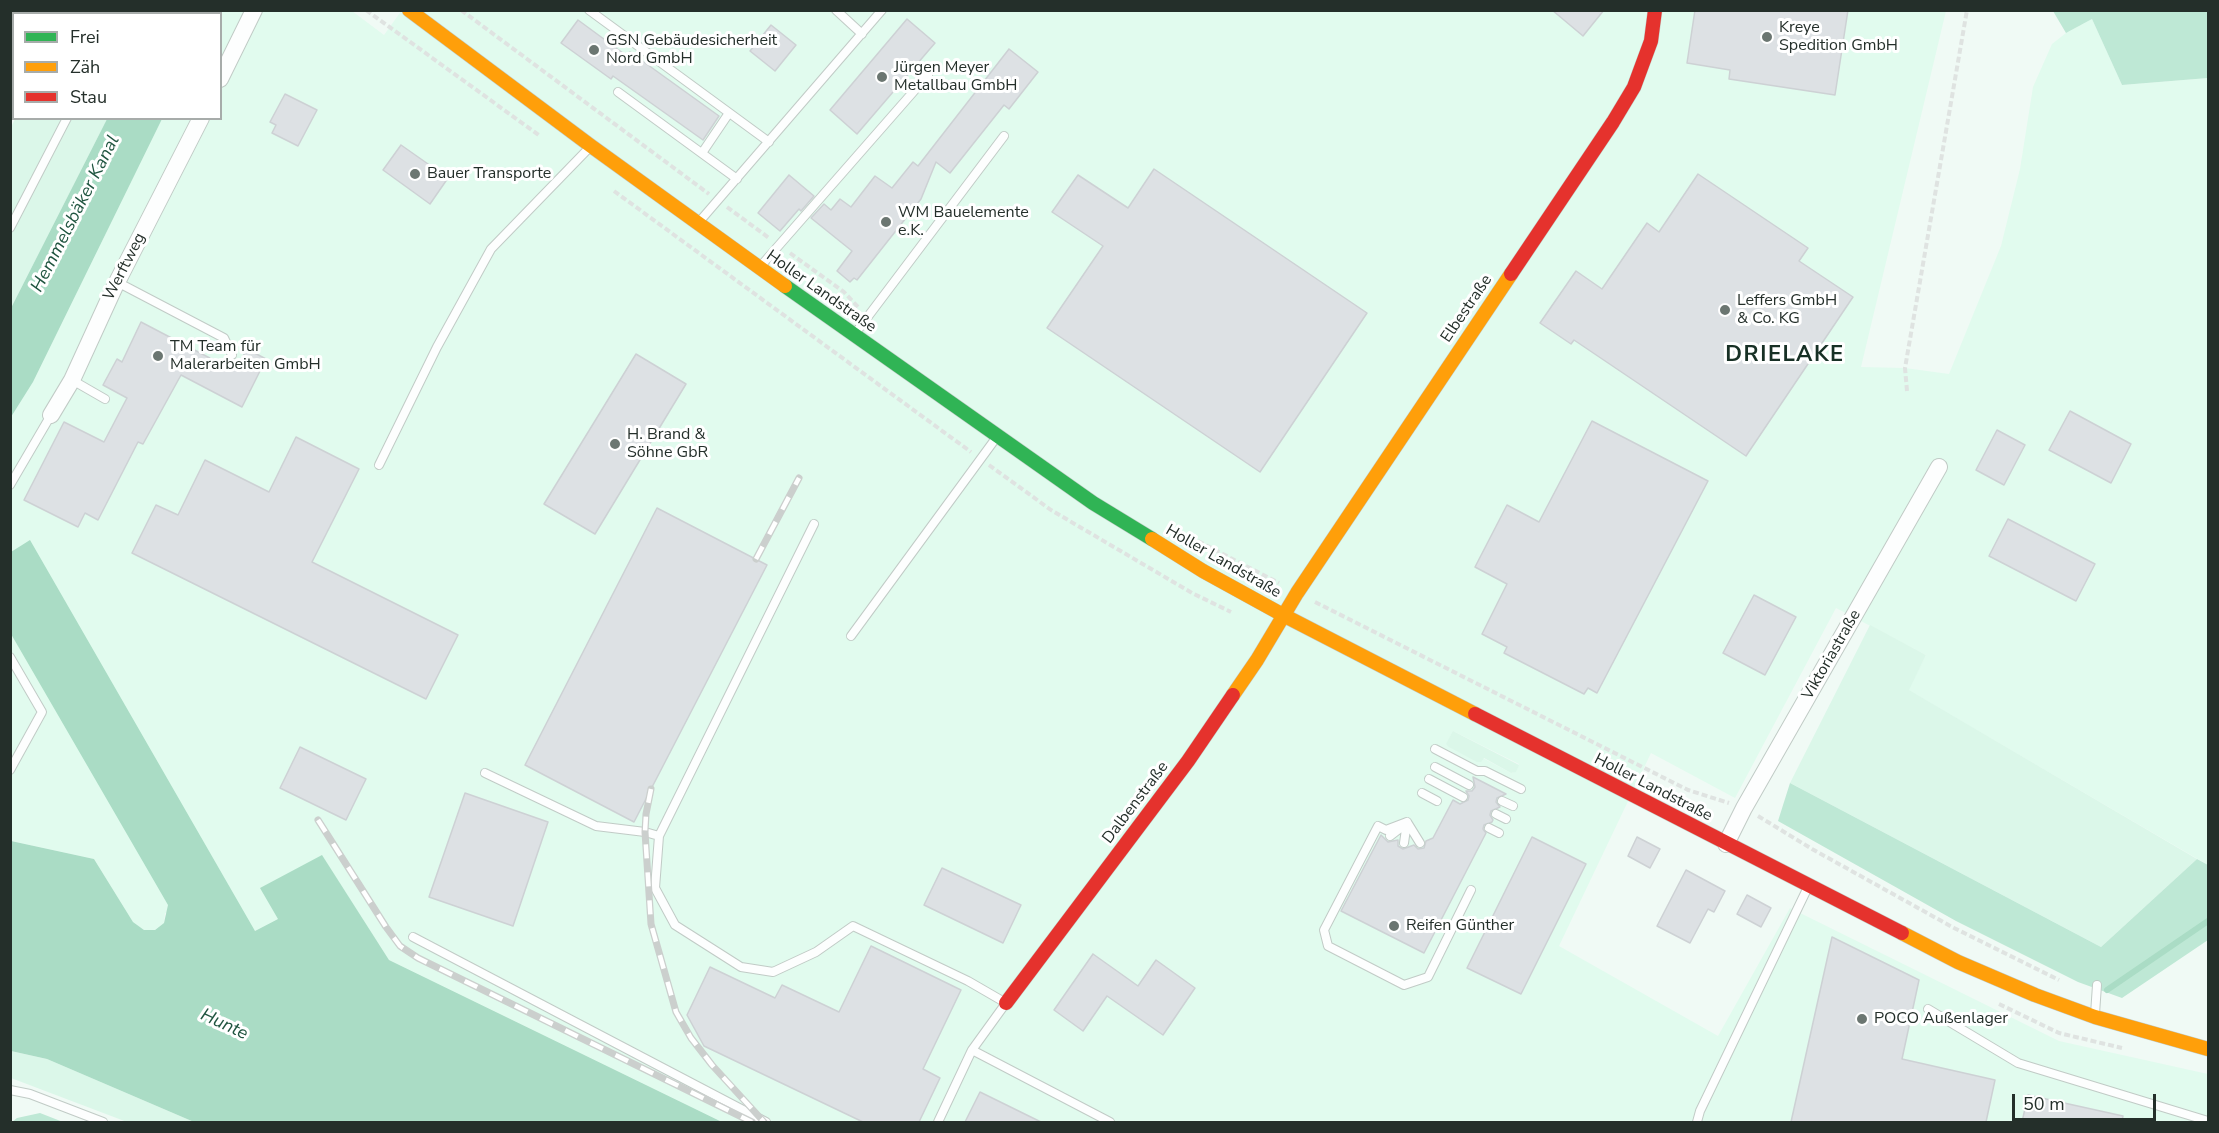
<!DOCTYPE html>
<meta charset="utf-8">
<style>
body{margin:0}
#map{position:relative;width:2219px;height:1133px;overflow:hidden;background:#f0faf5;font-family:"Nunito Sans",sans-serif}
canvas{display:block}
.frame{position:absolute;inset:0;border:12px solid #242f2a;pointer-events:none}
.legend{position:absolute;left:12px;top:12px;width:210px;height:108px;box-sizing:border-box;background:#fff;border:2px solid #a7acaa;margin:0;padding:8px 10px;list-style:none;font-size:18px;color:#242f2a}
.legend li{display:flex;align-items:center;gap:12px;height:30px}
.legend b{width:30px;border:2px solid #a7acaa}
.scale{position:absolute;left:2012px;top:1094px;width:144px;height:27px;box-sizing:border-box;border:3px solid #242f2a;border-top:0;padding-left:8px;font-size:18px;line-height:21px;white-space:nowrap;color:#242f2a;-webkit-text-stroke:4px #fff;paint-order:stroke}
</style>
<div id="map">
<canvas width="2219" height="1133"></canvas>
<div class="frame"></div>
<ul class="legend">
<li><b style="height:8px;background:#30b455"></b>Frei</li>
<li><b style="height:8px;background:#ff9f0a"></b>Zäh</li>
<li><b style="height:8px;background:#e5322d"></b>Stau</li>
</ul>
<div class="scale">50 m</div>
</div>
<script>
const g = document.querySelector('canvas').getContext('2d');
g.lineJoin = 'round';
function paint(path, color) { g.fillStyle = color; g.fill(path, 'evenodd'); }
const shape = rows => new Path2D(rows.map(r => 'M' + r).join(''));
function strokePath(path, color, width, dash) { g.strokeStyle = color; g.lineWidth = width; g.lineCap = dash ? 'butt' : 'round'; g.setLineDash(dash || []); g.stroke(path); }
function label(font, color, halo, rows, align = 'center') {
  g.font = font + ' "Nunito Sans",sans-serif'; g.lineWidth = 6; g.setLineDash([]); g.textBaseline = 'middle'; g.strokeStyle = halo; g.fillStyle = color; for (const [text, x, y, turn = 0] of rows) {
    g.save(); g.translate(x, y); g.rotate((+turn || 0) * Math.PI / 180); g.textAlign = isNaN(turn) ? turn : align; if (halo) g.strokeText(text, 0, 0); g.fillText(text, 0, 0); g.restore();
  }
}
const built = shape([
 [402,10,1946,11,1861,367,1905,368,1949,374,2001,246,2020,169,2033,87,2052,44,2066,33,2092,19,2122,85,2208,78,2208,865,1908,690,1926,655,1836,608,1735,798,1651,753,1559,946,1718,1036,1790,908,2059,1041,2208,1074,2208,1122,722,1122,389,960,322,856,278,919,255,931,165,913,164,923,155,930,144,930,133,922,94,859,11,841,11,417,33,382,162,119,220,118,220,14,214,13,215,11,352,11,384,35],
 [1453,731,1519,764,1513,773,1511,773,1483,758]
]);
const green = shape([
 [70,10,162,11,160,14,69,14],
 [15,119,107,119,11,308,11,127],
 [1870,625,1926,655,1909,690,2197,859,2101,947,1790,783],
 [1453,731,1519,765,1516,772,1511,773,1484,758,1481,762,1477,762,1449,747,1446,744],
 [11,1051,47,1059,194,1122,127,1122,11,1078]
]);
const forest = shape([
 [2053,11,2208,11,2208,78,2122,85,2092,19,2066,33],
 [1790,783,2101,947,2197,859,2208,865,2208,940,2122,998,2078,982,1956,921,1778,821],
 [40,1113,63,1122,12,1122,17,1118]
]);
const water = shape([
 [162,11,162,10,215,11,214,13,160,13],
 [107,119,162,119,33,382,11,417,11,308],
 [30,540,255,931,278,919,260,888,322,855,389,960,722,1122,194,1122,47,1059,11,1051,11,841,94,859,133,922,144,930,155,930,164,923,168,905,11,634,11,552]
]);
const stream = shape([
 [2107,990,2208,921]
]);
const building = shape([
 [1552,10,1604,10,1583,36,1552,10],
 [1695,10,1848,10,1835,95,1729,79,1730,70,1687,63,1695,10],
 [907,19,935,43,857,134,830,110,907,19],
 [578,20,627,56,630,52,719,116,703,140,613,76,611,79,561,43,578,20],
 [771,25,796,45,775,71,750,51,771,25],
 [1009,49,1038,72,1009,109,1004,105,950,173,936,162,921,199,857,280,854,278,850,282,837,271,852,251,811,218,824,204,831,210,840,199,851,207,875,176,892,188,913,162,918,166,1009,49],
 [285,94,317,110,298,146,272,133,276,125,270,122,285,94],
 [401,145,448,178,430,204,383,170,401,145],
 [1154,169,1367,313,1260,472,1047,328,1103,246,1052,212,1078,175,1128,208,1154,169],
 [1698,174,1808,248,1799,261,1853,297,1746,456,1574,340,1571,344,1540,323,1576,271,1602,289,1647,223,1659,232,1698,174],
 [789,175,814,196,801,211,799,209,780,231,758,213,789,175],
 [141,322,225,366,227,361,237,367,247,349,266,359,242,407,181,375,143,444,138,442,98,520,85,513,78,527,24,500,64,422,104,442,127,398,103,385,117,359,122,362,141,322],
 [636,354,686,384,595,534,544,504,636,354],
 [2070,411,2131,444,2111,483,2049,450,2070,411],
 [1592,421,1708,481,1597,693,1588,688,1584,694,1504,653,1507,647,1482,634,1507,584,1475,567,1507,505,1539,522,1592,421],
 [1997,430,2025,445,2004,485,1976,470,1997,430],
 [296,437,359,469,312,562,458,635,426,699,132,553,156,505,178,515,205,460,269,492,296,437],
 [657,508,767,565,634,822,525,765,657,508],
 [2008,519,2095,564,2076,601,1989,556,2008,519],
 [1754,595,1796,617,1765,675,1723,653,1754,595],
 [300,747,366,779,346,820,280,788,300,747],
 [1473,777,1506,794,1497,798,1496,802,1500,807,1491,811,1490,815,1493,820,1492,822,1484,825,1483,829,1486,833,1424,953,1341,911,1381,835,1388,842,1398,840,1398,846,1403,849,1414,845,1418,849,1424,848,1426,841,1433,838,1453,800,1460,804,1468,800,1469,796,1466,791,1472,791,1475,787,1473,777],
 [465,793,548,822,513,926,429,897,465,793],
 [1532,837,1586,864,1521,994,1467,968,1532,837],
 [1637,837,1660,849,1650,868,1628,856,1637,837],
 [942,868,1021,905,1003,943,924,905,942,868],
 [1686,870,1725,891,1714,912,1708,909,1690,943,1657,926,1686,870],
 [1747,895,1771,908,1761,927,1737,914,1747,895],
 [1832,937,1919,980,1902,1059,1995,1080,1986,1122,1791,1122,1832,937],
 [871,946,961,990,923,1069,940,1078,919,1122,863,1122,704,1046,687,1015,710,967,775,998,782,985,839,1012,871,946],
 [1093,954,1138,986,1156,960,1195,988,1163,1035,1107,996,1083,1031,1054,1010,1093,954],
 [980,1092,1041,1122,965,1122,980,1092],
 [2028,1095,2123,1116,2122,1122,2022,1122,2028,1095]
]);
const path = shape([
 [366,10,540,136],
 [461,10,709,194],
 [614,191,971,452],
 [727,207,769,238],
 [790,253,844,292,859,308],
 [1907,391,1905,368,1967,10],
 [989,465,1051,510,1192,593,1231,612],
 [1190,537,1279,583],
 [1315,602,1688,790,1729,803],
 [1758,816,1812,849,1954,928,2059,980],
 [1999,1004,2059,1033,2122,1048]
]);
const lane = shape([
 [589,10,769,142],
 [836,10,862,34],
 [121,14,123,10],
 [618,92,737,179],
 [702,153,729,113],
 [699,222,882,10],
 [10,228,67,118],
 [759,268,928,75],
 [117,282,224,338,232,355],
 [854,335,1004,136],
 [72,380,105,399],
 [379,465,437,347,491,249,590,147],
 [10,485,51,415],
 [814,524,659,836,655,888,675,925,741,967,773,972,816,952,853,926,968,981,1006,1003,972,1050,938,1122],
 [851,636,996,438],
 [10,657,42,712,10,770],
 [1435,749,1477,771,1485,771,1521,789],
 [1435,767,1469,785],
 [485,773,596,826,645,832,659,836],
 [1429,779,1463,797],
 [1422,793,1437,801],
 [1502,801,1513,806],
 [1496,814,1506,819],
 [1407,822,1386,830,1378,826,1324,930,1328,946,1404,985,1428,977,1471,890],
 [1407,822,1420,843],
 [1489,828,1499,833],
 [1390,836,1403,826],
 [1404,843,1407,822],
 [413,937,766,1122],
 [1928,1009,2018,1063,2208,1121],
 [2095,1014,2097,985],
 [972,1050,1110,1122],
 [10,1090,30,1094,103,1122],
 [1697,1122,1700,1111,1808,887]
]);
const street = shape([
 [220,79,254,10],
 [51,415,72,380,115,286,201,118],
 [1726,844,1744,808,1939,467]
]);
const fast = shape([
 [785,286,1093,503,1152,539]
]);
const slow = shape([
 [409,10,591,146,785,286],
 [1152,539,1203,571,1283,615,1475,714],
 [1233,695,1257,660,1297,593,1511,274],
 [1902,933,1958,962,2035,995,2095,1017,2208,1049]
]);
const jam = shape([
 [1511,274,1613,122,1634,87,1651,41,1655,10],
 [1475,714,1902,933],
 [1006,1003,1188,761,1233,695]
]);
const rail = shape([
 [756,559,799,478],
 [651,789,646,814,645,832,651,924,676,1012,691,1038,712,1065,764,1122],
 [318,820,386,927,400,946,418,958,752,1122]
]);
const markers = [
 [1767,37,6,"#6b7671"],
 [594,50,6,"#6b7671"],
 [882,77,6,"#6b7671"],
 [415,174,6,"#6b7671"],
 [886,222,6,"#6b7671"],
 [1725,310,6,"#6b7671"],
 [158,356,6,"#6b7671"],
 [615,444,6,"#6b7671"],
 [1394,926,6,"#6b7671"],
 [1862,1019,6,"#6b7671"]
];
const poiNames = [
 ["Kreye",1779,28],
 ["Spedition GmbH",1779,46],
 ["GSN Gebäudesicherheit",606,41],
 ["Nord GmbH",606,59],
 ["Jürgen Meyer",894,68],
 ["Metallbau GmbH",894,86],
 ["Bauer Transporte",427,174],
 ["WM Bauelemente",898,213],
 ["e.K.",898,231],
 ["Leffers GmbH",1737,301],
 ["& Co. KG",1737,319],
 ["TM Team für",170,347],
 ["Malerarbeiten GmbH",170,365],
 ["H. Brand &",627,435],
 ["Söhne GbR",627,453],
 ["Reifen Günther",1406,926],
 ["POCO Außenlager",1874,1019]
];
const streetNames = [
 ["Werftweg",125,267,-63],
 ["Holler Landstraße",821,292,35],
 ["Elbestraße",1467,309,-56],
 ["Holler Landstraße",1223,562,30],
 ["Viktoriastraße",1832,655,-60],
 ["Holler Landstraße",1653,788,27],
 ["Dalbenstraße",1136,803,-53]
];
const waterNames = [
 ["Hemmelsbäker Kanal",76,214,-63],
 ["Hunte",224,1025,25]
];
const districtNames = [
 ["DRIELAKE",1785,356]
];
paint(built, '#e1fbee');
paint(green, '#dbf7e9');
paint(forest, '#bee8d5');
paint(water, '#aadcc5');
strokePath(stream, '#aadcc5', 6);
paint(building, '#dde1e4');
strokePath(building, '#cdd1d4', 1.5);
strokePath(lane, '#c1cbc6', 10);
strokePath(street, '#c1cbc6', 18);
strokePath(fast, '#c1cbc6', 15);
strokePath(slow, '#c1cbc6', 15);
strokePath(jam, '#c1cbc6', 15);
strokePath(path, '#dfe3e1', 4, [6, 3]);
strokePath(lane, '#fdfefe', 8);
strokePath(street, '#fdfefe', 16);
strokePath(fast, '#30b455', 14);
strokePath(slow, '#ff9f0a', 14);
strokePath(jam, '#e5322d', 14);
strokePath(rail, '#cbcfcd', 7);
strokePath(rail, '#fff', 4.5, [14]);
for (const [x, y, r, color] of markers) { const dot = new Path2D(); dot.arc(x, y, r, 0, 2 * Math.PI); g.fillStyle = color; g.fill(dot); strokePath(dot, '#fff', 2); }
label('16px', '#242f2a', '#fff', poiNames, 'left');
label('16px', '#242f2a', '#fff', streetNames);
label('italic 18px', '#205540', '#fff', waterNames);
g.letterSpacing = '1.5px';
label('bold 22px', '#173025', '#fff', districtNames);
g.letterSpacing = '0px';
</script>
